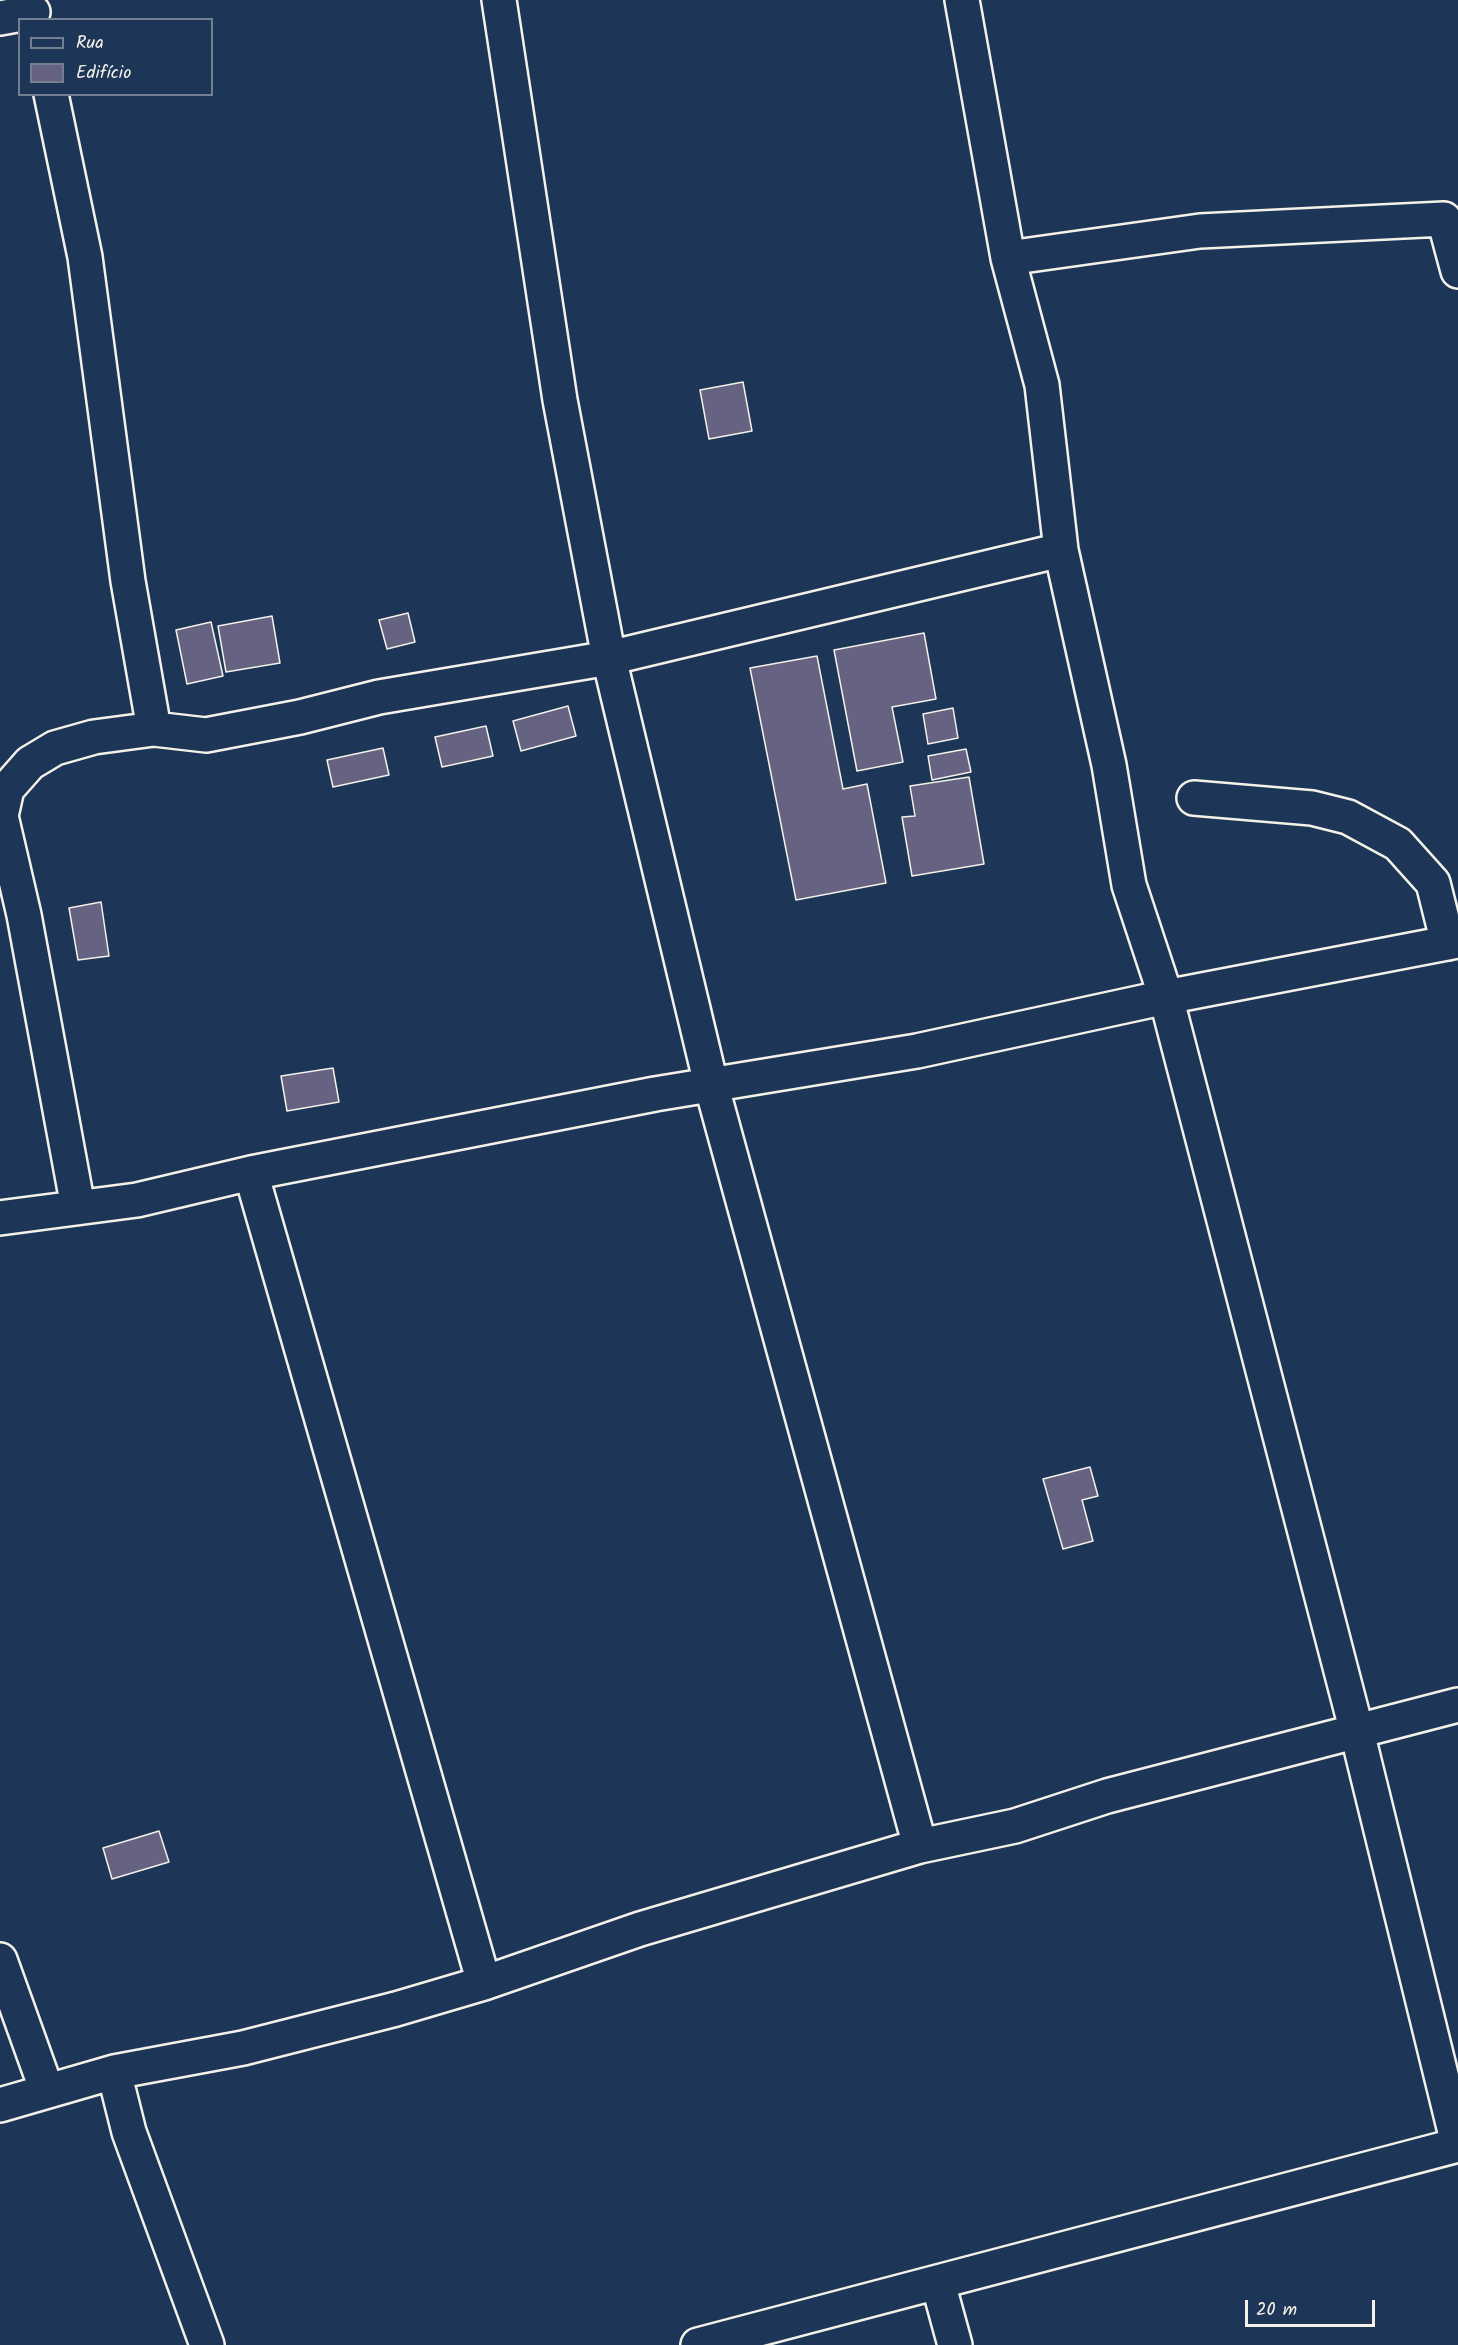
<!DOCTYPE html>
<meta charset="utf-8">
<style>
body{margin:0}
#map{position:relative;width:1458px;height:2345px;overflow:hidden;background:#1d3557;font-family:Kalam,sans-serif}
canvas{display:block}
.legend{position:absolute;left:18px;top:18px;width:195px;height:78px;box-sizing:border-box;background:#1d3557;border:2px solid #738091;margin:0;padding:8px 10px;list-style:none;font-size:18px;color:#f4f1e8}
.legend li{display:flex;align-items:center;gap:12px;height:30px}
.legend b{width:30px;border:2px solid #738091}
.scale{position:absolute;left:1245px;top:2300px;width:130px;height:27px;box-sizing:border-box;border:3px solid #f4f1e8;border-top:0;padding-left:8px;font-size:18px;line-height:21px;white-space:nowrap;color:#f4f1e8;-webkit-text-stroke:4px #1d3557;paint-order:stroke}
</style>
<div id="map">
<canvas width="1458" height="2345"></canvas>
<ul class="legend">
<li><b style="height:8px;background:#1d3557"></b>Rua</li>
<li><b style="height:16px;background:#666382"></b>Edifício</li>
</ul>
<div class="scale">20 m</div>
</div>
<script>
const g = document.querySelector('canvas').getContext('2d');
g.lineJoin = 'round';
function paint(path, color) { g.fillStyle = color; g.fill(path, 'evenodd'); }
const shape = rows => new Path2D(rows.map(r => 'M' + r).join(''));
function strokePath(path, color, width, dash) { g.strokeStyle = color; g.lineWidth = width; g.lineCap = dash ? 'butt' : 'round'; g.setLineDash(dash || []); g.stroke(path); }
const building = shape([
 [743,382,752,431,709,439,700,390,743,382],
 [408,613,415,642,387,649,379,620,408,613],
 [272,616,280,663,226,672,218,626,272,616],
 [211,622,223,676,187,684,176,630,211,622],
 [924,633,936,699,892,707,903,762,857,771,834,650,924,633],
 [817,656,843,789,867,784,886,883,796,900,750,668,817,656],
 [568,706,576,736,521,751,513,721,568,706],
 [953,708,958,738,928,744,923,714,953,708],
 [486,726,493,756,442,767,435,737,486,726],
 [383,748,389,775,333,787,327,760,383,748],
 [966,749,971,772,932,780,928,756,966,749],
 [969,777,984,864,912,876,902,817,915,816,910,786,969,777],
 [101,902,109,956,78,960,69,908,101,902],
 [333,1068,339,1102,287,1111,281,1076,333,1068],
 [1090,1467,1098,1496,1082,1500,1093,1541,1063,1549,1043,1479,1090,1467],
 [159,1831,169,1862,112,1879,103,1848,159,1831]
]);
const minor = shape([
 [499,0,560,400,609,658,711,1084,920,1846],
 [962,0,1008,258,1042,385,1061,550,1109,765,1129,885,1166,997,1357,1732,1458,2144],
 [0,18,33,12],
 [51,94,85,257,128,581,154,729],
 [1008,258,1200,231,1444,219,1458,271],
 [1194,798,1312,808,1348,817,1398,844,1433,883,1448,943],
 [251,1173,484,1983],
 [78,1207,24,915,1,816,7,789,30,763,55,748,94,737,154,729,206,735,300,717,379,697,609,658,1061,550],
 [0,1218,137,1200,251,1173,655,1094,917,1051,1166,997,1458,941],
 [0,1960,47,2091],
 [114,2072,129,2132,207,2345],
 [0,2105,114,2072,243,2048,396,2009,484,1983,640,1929,920,1846,1015,1826,1107,1796,1458,1705],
 [938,2283,955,2345],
 [698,2345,1458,2145]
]);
paint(building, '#666382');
strokePath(building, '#f4f1e8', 1.5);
strokePath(minor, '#f4f1e8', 38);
strokePath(minor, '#1d3557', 33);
</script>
